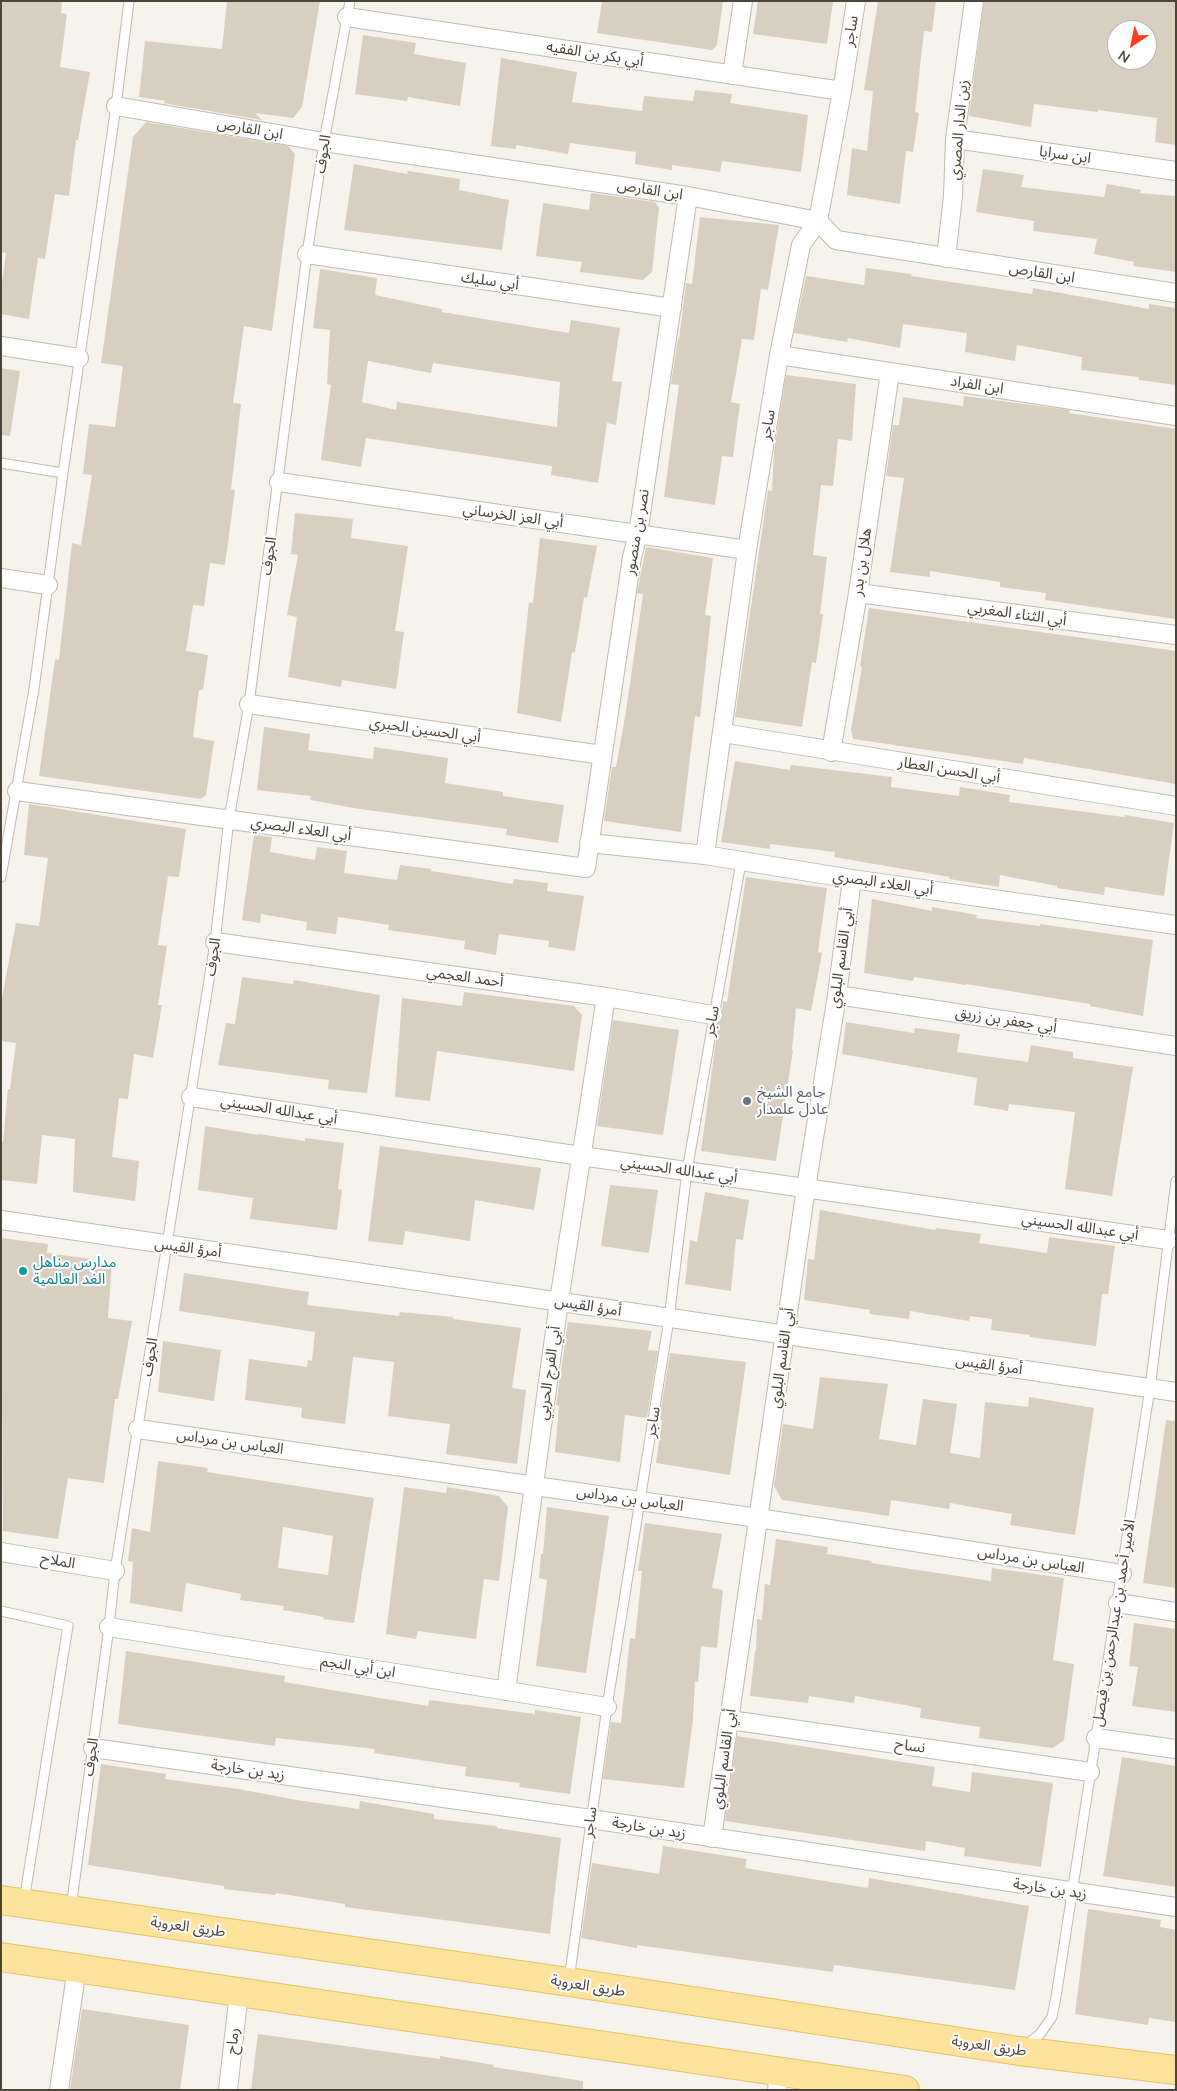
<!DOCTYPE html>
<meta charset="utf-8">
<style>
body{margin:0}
#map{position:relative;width:1177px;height:2091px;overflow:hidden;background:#f6f3ec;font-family:Mulish,sans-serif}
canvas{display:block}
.frame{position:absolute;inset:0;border:2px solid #4b4439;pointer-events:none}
.north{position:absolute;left:1107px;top:20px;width:50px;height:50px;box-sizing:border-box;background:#fff;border:1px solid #b7b4b0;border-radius:50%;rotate:214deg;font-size:14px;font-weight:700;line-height:20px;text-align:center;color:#4b4439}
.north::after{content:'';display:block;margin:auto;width:18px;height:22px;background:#fc3f1d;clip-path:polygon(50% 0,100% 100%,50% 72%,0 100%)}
</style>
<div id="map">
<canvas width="1177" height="2091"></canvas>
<div class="frame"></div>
<div class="north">N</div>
</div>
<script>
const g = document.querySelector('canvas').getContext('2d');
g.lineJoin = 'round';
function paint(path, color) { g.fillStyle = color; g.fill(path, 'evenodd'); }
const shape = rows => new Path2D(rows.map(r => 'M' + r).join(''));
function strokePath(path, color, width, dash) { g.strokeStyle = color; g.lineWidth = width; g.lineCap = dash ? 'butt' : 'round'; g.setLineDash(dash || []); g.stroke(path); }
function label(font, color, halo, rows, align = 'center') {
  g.font = font + ' Mulish,"Noto Sans Arabic",sans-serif'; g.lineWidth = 4; g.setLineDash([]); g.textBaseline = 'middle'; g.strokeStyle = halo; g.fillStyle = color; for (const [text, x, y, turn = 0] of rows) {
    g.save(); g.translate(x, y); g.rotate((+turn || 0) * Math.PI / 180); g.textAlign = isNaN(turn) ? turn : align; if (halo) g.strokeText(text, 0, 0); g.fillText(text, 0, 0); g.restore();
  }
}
const building = shape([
 [1,1,62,1,61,13,67,14,60,67,90,72,78,140,76,140,69,196,55,194,45,259,38,258,29,319,1,314,1,291,6,253,1,252],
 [227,1,320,1,302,107,293,118,255,113,262,120,163,103,166,101,139,97,145,41,222,49],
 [602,1,723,1,717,45,712,50,597,33],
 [758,1,833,1,827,44,753,34],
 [878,1,936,1,932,32,924,31,915,112,919,113,913,152,906,151,900,204,847,195,852,148,867,151,873,91,864,90],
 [984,1,1176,1,1176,145,1155,142,1157,118,1098,110,1098,112,1034,104,1031,127,969,116],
 [1117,30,1147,30,1147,63,1117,60],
 [363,35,416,43,414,54,466,63,460,106,408,97,407,101,355,94],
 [501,58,577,72,572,102,642,111,644,96,693,101,695,90,732,94,730,103,808,115,801,172,722,161,720,172,672,165,672,170,635,164,636,152,570,143,568,154,516,145,516,149,491,146],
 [146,122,288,146,295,154,272,331,244,326,233,403,241,404,231,489,235,490,225,565,210,563,204,606,193,605,186,651,208,655,203,690,199,690,193,737,214,741,206,795,201,799,39,776,55,659,59,660,72,543,81,545,92,475,83,474,89,424,115,427,123,366,101,363,133,137],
 [354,164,407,174,408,171,460,179,459,190,509,200,502,250,344,230],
 [983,169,1024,175,1021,187,1104,197,1107,184,1141,190,1140,193,1176,196,1176,272,1133,266,1134,262,1094,254,1097,239,1033,231,1034,221,976,212],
 [591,193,655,202,659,208,652,272,643,280,580,272,582,262,536,256,543,203,589,210],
 [700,217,779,225,768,290,761,289,754,340,742,339,731,402,740,404,733,457,722,456,715,505,664,497,679,385,671,384,678,339,679,339,686,283,692,284],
 [866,268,912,274,911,276,1032,294,1033,288,1149,309,1149,304,1176,308,1176,385,1139,380,1139,377,1081,370,1082,357,1017,345,1015,361,965,352,967,333,903,324,900,348,848,338,847,342,794,333,806,276,864,285],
 [320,269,377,278,375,295,442,309,442,312,569,333,571,320,620,328,612,381,622,382,616,425,607,423,598,483,551,475,552,466,366,438,361,467,321,460,331,385,327,384,330,330,313,328],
 [368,361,431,373,433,363,560,382,557,427,397,402,396,410,362,402],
 [1,368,20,371,10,436,1,435],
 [786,375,856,384,852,441,838,439,833,486,821,485,813,555,827,557,820,614,823,614,816,663,812,662,802,727,735,717,768,490,772,491,774,450],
 [964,396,1070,410,1069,413,1176,429,1176,619,1045,600,1046,593,1000,587,1000,582,930,571,930,577,890,572,904,478,886,476,893,425,899,425,903,397,963,406],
 [295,513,353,519,351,538,408,546,395,631,404,632,396,689,342,680,341,687,288,677,297,617,287,615,298,555,291,554],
 [540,538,597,546,587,598,584,597,575,653,572,652,561,722,517,713,529,602,533,603],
 [646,547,713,558,705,615,711,616,700,717,695,716,681,832,604,821,612,767,616,767,625,717,643,594,637,593],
 [869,608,1176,651,1176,784,1024,758,1023,764,853,739,851,730,862,667,860,666],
 [264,727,310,734,308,750,373,759,374,747,448,758,445,783,503,792,503,796,564,805,558,843,506,835,507,829,360,809,310,800,311,796,257,790],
 [735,761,790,770,791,765,892,777,891,787,959,796,960,787,1010,795,1009,802,1124,817,1125,815,1174,823,1164,896,1105,887,1104,895,1057,888,1057,886,1000,875,999,887,949,879,950,877,834,857,835,852,770,844,770,849,721,842],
 [29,804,186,829,179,877,168,876,158,945,167,946,158,1005,162,1005,153,1058,134,1054,128,1099,119,1098,112,1157,139,1161,135,1201,73,1192,75,1139,42,1135,37,1184,1,1180,1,1142,3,1142,8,1089,10,1089,16,1043,1,1041,1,1003,16,923,39,926,48,858,24,855],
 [254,835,272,837,270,852,315,860,317,847,347,851,344,873,397,880,400,865,431,869,431,871,513,884,514,879,548,883,547,891,584,896,575,951,548,947,549,941,499,934,496,955,464,949,465,941,388,930,389,925,338,917,336,934,306,930,307,922,261,914,260,923,242,920],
 [746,877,827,888,818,952,822,953,811,1011,796,1008,792,1050,793,1050,776,1161,701,1151,717,1033,719,1023,723,1017,722,1009,723,1001,727,1002],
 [872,899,932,911,932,907,977,915,976,918,1040,926,1040,924,1153,940,1143,1016,1090,1006,1090,1004,966,984,966,985,914,977,913,981,864,973],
 [242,977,293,984,294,980,380,995,367,1093,328,1089,329,1080,218,1065,226,1023,235,1024],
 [464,992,574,1006,582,1015,574,1071,437,1051,430,1101,395,1097,402,998,462,1006],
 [613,1020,679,1030,663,1135,597,1126],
 [846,1022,914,1033,915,1028,960,1034,957,1052,1028,1062,1031,1045,1073,1052,1073,1058,1133,1067,1112,1196,1065,1189,1075,1112,1009,1104,1008,1111,974,1105,977,1078,842,1054],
 [205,1126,259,1135,259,1134,305,1141,305,1138,344,1143,338,1189,342,1190,337,1230,250,1219,253,1198,198,1190],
 [380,1146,541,1168,534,1210,475,1200,470,1241,405,1231,403,1245,368,1241],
 [610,1185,658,1190,649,1253,601,1246],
 [705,1192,749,1200,743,1240,736,1239,731,1291,685,1284,690,1240,697,1242],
 [820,1210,935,1230,936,1228,981,1234,979,1243,1047,1253,1049,1237,1115,1246,1108,1294,1102,1294,1096,1346,1030,1337,1030,1335,991,1330,992,1319,970,1316,969,1321,910,1311,909,1319,869,1314,870,1310,804,1300,808,1259,814,1260],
 [1,1238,48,1244,47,1253,112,1262,108,1318,132,1321,118,1399,115,1399,104,1483,68,1478,58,1539,3,1531],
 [184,1273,309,1292,307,1305,399,1316,400,1312,453,1317,453,1319,521,1328,512,1388,526,1390,517,1464,446,1454,450,1424,388,1416,394,1362,353,1357,345,1424,301,1418,302,1408,245,1400,249,1359,307,1367,308,1360,312,1361,315,1332,179,1311],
 [568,1322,652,1331,648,1350,658,1351,647,1418,625,1415,620,1462,555,1452,559,1406,556,1405],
 [163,1341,221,1350,214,1401,158,1392],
 [670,1353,746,1362,730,1475,656,1463,662,1420,659,1420],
 [820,1377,888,1384,879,1439,916,1445,923,1399,957,1404,950,1453,980,1458,985,1402,1028,1407,1029,1397,1094,1408,1075,1535,1010,1525,1012,1514,950,1503,949,1509,891,1500,889,1516,782,1500,774,1486,783,1424,813,1429],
 [1166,1420,1176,1421,1176,1588,1143,1583],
 [158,1461,208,1468,207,1472,374,1498,354,1623,323,1619,324,1617,283,1610,284,1606,240,1600,241,1594,186,1583,182,1612,130,1603,133,1562,128,1561,132,1528,150,1532],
 [283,1527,333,1536,328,1575,278,1568],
 [404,1487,446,1493,447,1487,499,1496,508,1507,499,1581,484,1579,476,1639,418,1631,416,1639,386,1634],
 [547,1507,609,1516,586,1673,536,1666,547,1580,539,1578,541,1554,543,1554],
 [645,1523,722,1534,712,1588,723,1590,717,1648,701,1646,698,1682,695,1681,693,1719,684,1788,603,1779,611,1722,621,1723,630,1638,635,1639,642,1571,638,1571],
 [776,1539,828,1547,827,1554,872,1561,871,1563,991,1581,992,1568,1064,1578,1053,1660,1074,1664,1064,1740,1053,1748,979,1738,980,1727,920,1718,921,1708,855,1696,854,1703,809,1696,808,1703,750,1696,755,1651,756,1651,757,1619,762,1620,765,1584,770,1585],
 [1134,1623,1176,1629,1176,1712,1132,1706,1138,1667,1129,1666],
 [126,1651,285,1676,284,1682,428,1706,429,1700,535,1714,535,1710,581,1717,570,1794,519,1787,520,1783,465,1776,466,1767,374,1753,375,1749,276,1738,275,1746,118,1724],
 [737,1736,935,1767,932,1786,970,1792,972,1772,1053,1783,1041,1867,964,1856,965,1848,926,1841,925,1851,725,1821],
 [1122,1757,1176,1766,1176,1887,1103,1876],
 [101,1764,166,1774,165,1779,238,1789,297,1800,359,1809,360,1801,434,1814,434,1819,497,1826,497,1828,561,1838,550,1934,345,1907,345,1904,276,1893,275,1895,224,1889,224,1886,88,1865],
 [663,1846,747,1859,745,1868,868,1888,869,1878,1029,1906,1015,1990,834,1965,833,1972,637,1945,637,1948,581,1938,592,1863,659,1874],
 [1088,1909,1161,1920,1160,1927,1176,1930,1176,2022,1149,2018,1148,2025,1075,2014],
 [82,2009,189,2025,180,2090,70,2090],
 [258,2034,440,2059,440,2056,494,2065,493,2067,583,2081,583,2090,251,2090]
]);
const lane = shape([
 [1,463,63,473],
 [1,877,34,689,63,473,116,106,129,1],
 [1,1611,68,1626,24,1901],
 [71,1908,109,1627,115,1571,215,942,229,819,249,704,307,254,324,142,350,1],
 [569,1980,607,1707,669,1319,687,1171,741,862],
 [1025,2046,1040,2034,1052,2017,1056,1997,1150,1388,1176,1181]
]);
const street = shape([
 [347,17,842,91],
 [732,75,743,1],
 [116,106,324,142,688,196,818,221,836,240,1176,293],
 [955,139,1176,171],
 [307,254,672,308],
 [946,258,953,196,955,139,974,1],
 [1,346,79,358],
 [779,355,1176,416],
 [279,482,747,550],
 [1,578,48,585],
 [858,593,1176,635],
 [249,704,602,755],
 [723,733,1176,806],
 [831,752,858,593,890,372],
 [17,791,586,868,632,557,638,534,688,196],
 [589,843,705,855,852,879,1176,925],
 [705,855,747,550,779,355,801,245,818,221,842,91,856,1],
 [215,942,606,997,713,1015],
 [837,995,1176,1046],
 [191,1097,581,1156,1168,1240],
 [1,1220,1176,1392],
 [138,1429,758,1518,1122,1574],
 [1,1552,115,1571],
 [1118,1603,1176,1612],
 [109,1627,607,1707],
 [506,1691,559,1301,606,997],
 [730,1720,1090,1772],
 [1096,1738,1176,1749],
 [93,1748,591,1819,1176,1907],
 [712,1838,806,1188,837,995,852,879],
 [59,2090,77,1968],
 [228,2090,239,1992],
 [777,2090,779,2071]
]);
const primary = shape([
 [1,1900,569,1982,1019,2051,1176,2070],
 [1,1957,905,2090]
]);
const markers = [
 [747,1101,5,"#6b7280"],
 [23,1271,5,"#0f9aa8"]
];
const streetNames = [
 ["ساجر",851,31,-81],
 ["أبي بكر بن الفقيه",595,54,9],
 ["ابن القارص",250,129,10],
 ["زين الدار المصري",959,130,-85],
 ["الجوف",323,154,-81],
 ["ابن سرايا",1065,155,8],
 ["ابن القارص",650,190,9],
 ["ابن القارص",1042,273,9],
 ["أبي سليك",490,281,8],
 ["ابن الفراد",977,385,9],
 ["ساجر",768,425,-81],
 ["أبي العز الخرساني",513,516,8],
 ["نصر بن منصور",637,532,-80],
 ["الجوف",269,556,-82],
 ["هلال بن بدر",862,562,-82],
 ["أبي الثناء المغربي",1017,614,8],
 ["أبي الحسين الحبري",425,730,8],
 ["أبي الحسن العطار",949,770,9],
 ["أبي العلاء البصري",301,829,8],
 ["أبي العلاء البصري",883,883,8],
 ["الجوف",213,957,-82],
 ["أبي القاسم البلوي",841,958,-82],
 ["أحمد العجمي",465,977,8],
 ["أبي جعفر بن زريق",1006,1020,9],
 ["ساجر",712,1021,-80],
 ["أبي عبدالله الحسيني",279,1110,9],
 ["أبي عبدالله الحسيني",679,1170,8],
 ["أبي عبدالله الحسيني",1080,1227,8],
 ["أمرؤ القيس",188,1248,8],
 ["أمرؤ القيس",588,1306,9],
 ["الجوف",150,1357,-81],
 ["أبي القاسم البلوي",782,1358,-82],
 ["أمرؤ القيس",989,1365,8],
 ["أبي الفرج الحربي",549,1373,-82],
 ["ساجر",653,1422,-81],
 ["العباس بن مرداس",230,1442,8],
 ["العباس بن مرداس",630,1499,8],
 ["العباس بن مرداس",1031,1560,9],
 ["الملاح",58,1561,10],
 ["الأمير أحمد بن عبدالرحمن بن فيصل",1114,1623,-81],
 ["ابن أبي النجم",358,1667,9],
 ["نساح",910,1746,8],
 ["الجوف",91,1757,-82],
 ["أبي القاسم البلوي",724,1759,-82],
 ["زيد بن خارجة",248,1770,8],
 ["ساجر",590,1822,-82],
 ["زيد بن خارجة",649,1828,9],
 ["زيد بن خارجة",1050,1889,8],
 ["طريق العروبة",188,1927,8],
 ["طريق العروبة",588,1986,9],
 ["رماح",233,2041,-84],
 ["طريق العروبة",989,2046,8]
];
const worshipNames = [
 ["جامع الشيخ",757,1092],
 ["عادل علمدار",757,1109]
];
const cultureNames = [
 ["مدارس مناهل",33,1262],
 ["الغد العالمية",33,1279]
];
paint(building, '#d8cfc1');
strokePath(lane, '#c2bbae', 11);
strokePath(street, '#c2bbae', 20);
strokePath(primary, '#e6c16a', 30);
strokePath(lane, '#fff', 9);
strokePath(street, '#fff', 18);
strokePath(primary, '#ffe39c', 28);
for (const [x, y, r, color] of markers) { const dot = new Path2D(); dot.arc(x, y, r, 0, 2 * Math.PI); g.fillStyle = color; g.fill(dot); strokePath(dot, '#fff', 2); }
label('15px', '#4b4439', '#fff', streetNames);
label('15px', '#5b616d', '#fff', worshipNames, 'left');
label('15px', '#0d838f', '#fff', cultureNames, 'left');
</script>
